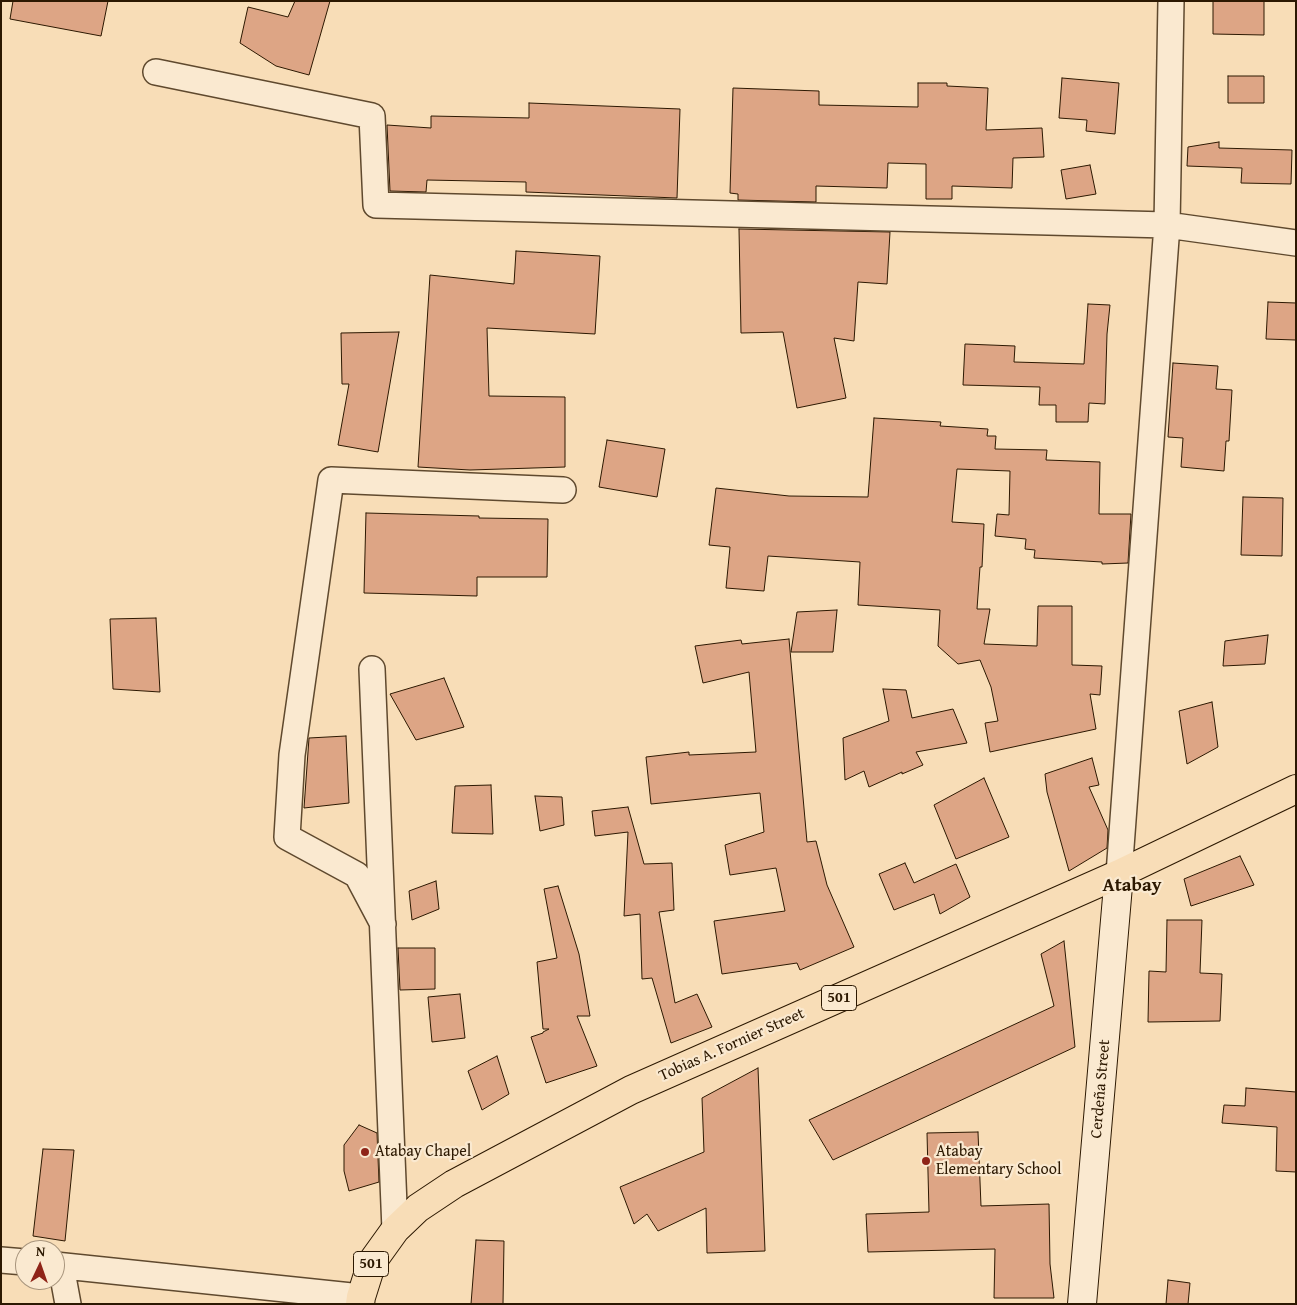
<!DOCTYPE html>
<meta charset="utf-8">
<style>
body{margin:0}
#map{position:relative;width:1297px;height:1305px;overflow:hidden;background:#f8ddb7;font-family:"Gentium Book Plus",serif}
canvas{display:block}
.frame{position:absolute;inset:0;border:2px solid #2c1801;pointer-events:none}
.north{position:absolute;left:15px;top:1240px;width:50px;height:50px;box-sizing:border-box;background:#fae9d0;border:1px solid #a8957d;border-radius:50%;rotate:3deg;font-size:14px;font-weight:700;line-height:20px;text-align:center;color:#2c1801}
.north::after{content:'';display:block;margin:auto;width:18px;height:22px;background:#8f2418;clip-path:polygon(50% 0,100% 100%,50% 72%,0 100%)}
</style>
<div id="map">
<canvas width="1297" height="1305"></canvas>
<div class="frame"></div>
<div class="north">N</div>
</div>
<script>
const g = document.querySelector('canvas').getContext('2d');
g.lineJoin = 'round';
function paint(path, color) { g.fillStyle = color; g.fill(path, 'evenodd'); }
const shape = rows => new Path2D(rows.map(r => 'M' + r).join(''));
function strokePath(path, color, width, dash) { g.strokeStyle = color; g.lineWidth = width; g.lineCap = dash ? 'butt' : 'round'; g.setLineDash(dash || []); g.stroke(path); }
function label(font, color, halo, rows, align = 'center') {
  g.font = font + ' "Gentium Book Plus",serif'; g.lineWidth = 4.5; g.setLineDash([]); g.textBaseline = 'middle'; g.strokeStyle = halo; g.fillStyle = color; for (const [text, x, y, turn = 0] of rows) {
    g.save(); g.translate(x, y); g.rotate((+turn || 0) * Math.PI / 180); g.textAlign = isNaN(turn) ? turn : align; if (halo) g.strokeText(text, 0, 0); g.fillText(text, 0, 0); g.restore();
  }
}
const building = shape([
 [13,1,108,1,101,36,10,19,13,1],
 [295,1,330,1,309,75,276,66,240,43,248,7,288,17,295,1],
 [1213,1,1264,1,1264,35,1213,34,1213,1],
 [1228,76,1264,76,1264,103,1228,103,1228,76],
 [1062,78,1119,83,1115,134,1086,131,1087,120,1059,118,1062,78],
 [918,83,947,83,947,86,988,88,986,130,1042,128,1044,157,1013,158,1012,188,952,186,952,199,926,199,926,164,888,163,887,188,816,186,816,202,738,200,738,194,730,193,733,88,819,91,819,105,918,107,918,83],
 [529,103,680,109,677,198,526,192,526,182,427,180,426,192,390,191,387,125,431,128,431,116,529,118,529,103],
 [1219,142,1219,148,1292,150,1291,184,1241,183,1242,168,1187,166,1188,147,1219,142],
 [1090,165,1096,194,1066,199,1061,170,1090,165],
 [739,229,890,232,887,284,858,282,854,341,834,338,846,398,797,408,783,332,741,333,739,229],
 [516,251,600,256,595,334,487,328,489,396,565,397,565,467,470,470,418,467,430,275,514,284,516,251],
 [1268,302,1296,303,1296,340,1266,339,1268,302],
 [1088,304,1110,305,1107,334,1105,404,1089,403,1088,422,1056,422,1056,405,1039,405,1040,387,963,385,965,344,1015,346,1014,362,1084,364,1088,304],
 [399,332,378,452,338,445,349,384,342,384,341,333,399,332],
 [1173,363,1218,366,1216,389,1232,390,1229,441,1226,441,1224,471,1181,467,1183,438,1168,437,1173,363],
 [874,418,941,422,940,426,988,429,987,436,996,436,995,449,1047,450,1046,460,1100,462,1099,514,1131,514,1128,563,1102,564,1102,562,1034,558,1035,550,1025,549,1026,539,995,536,997,514,1009,515,1010,471,957,469,952,522,984,524,982,567,980,567,977,609,990,609,984,644,1037,646,1038,606,1072,606,1072,665,1102,666,1100,695,1090,694,1096,729,990,752,985,723,998,721,991,687,980,660,958,664,938,646,940,610,858,605,860,562,768,556,764,591,726,588,730,547,709,545,716,488,789,496,868,497,874,418],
 [607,440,665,449,657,497,599,487,607,440],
 [1243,497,1283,498,1282,556,1241,555,1243,497],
 [366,513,479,516,479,518,548,519,547,577,477,577,477,596,364,593,366,513],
 [837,610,833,652,791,652,797,612,837,610],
 [156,618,160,692,113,689,110,619,156,618],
 [1268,635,1265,664,1223,666,1225,641,1268,635],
 [789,639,807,842,816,841,827,885,854,947,800,970,797,963,722,974,714,921,785,911,776,868,730,875,725,845,764,832,760,793,651,804,646,757,689,752,689,755,756,752,749,672,703,683,695,646,741,640,742,644,789,639],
 [444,678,464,727,416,740,390,694,444,678],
 [883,689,906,690,912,718,953,709,967,743,916,752,923,765,902,774,902,772,869,787,864,771,845,780,843,738,889,721,883,689],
 [1212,702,1218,747,1187,764,1179,711,1212,702],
 [346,736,349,803,304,808,309,738,346,736],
 [1092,758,1099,785,1089,787,1108,830,1107,848,1069,871,1047,792,1045,774,1092,758],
 [984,778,1009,837,956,859,934,805,984,778],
 [491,785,493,834,452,833,455,786,491,785],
 [535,796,562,797,564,825,540,831,535,796],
 [628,807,644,864,672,863,674,910,659,912,675,1003,697,994,712,1027,671,1043,652,978,642,979,640,914,624,916,628,832,595,836,592,811,628,807],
 [1240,856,1254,885,1191,906,1184,879,1240,856],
 [905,863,914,883,956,864,970,897,940,914,934,894,894,910,879,874,905,863],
 [436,881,439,909,412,920,409,891,436,881],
 [558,886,579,954,590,1016,577,1016,597,1066,546,1083,531,1037,543,1033,543,1032,549,1029,543,1029,537,962,557,958,544,889,558,886],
 [1167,920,1202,920,1200,973,1222,974,1220,1021,1148,1022,1149,971,1166,972,1167,920],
 [1064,941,1075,1047,833,1160,809,1120,1054,1006,1041,954,1064,941],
 [398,948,435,948,435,989,400,990,398,948],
 [460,994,465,1038,432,1042,428,997,460,994],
 [497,1056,509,1094,482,1110,468,1071,497,1056],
 [758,1068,765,1251,707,1253,706,1208,658,1231,647,1214,634,1224,620,1187,704,1152,702,1098,758,1068],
 [1246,1088,1296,1092,1296,1172,1276,1171,1277,1127,1222,1123,1224,1105,1245,1106,1246,1088],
 [359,1125,377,1133,379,1182,349,1191,344,1171,344,1145,359,1125],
 [978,1132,981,1206,1049,1204,1050,1264,1054,1298,994,1298,995,1249,868,1252,866,1214,929,1212,927,1133,978,1132],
 [43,1149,74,1150,65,1241,33,1236,43,1149],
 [476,1240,504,1241,503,1304,471,1304,476,1240],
 [1168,1280,1190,1283,1188,1304,1166,1304,1168,1280]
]);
const minor = shape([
 [156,72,372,116,376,205,1167,225,1296,243],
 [372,669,395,1230],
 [1119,874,1167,225,1171,1],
 [383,924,357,875,287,837,292,755,331,480,563,490],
 [1,1260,25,1262],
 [55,1265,361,1297],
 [61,1266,68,1304]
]);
const secondary = shape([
 [1082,1304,1119,874]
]);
const primary = shape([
 [360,1304,361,1297,372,1262,395,1230,418,1208,454,1184,631,1090,1119,874,1296,789]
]);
const markers = [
 [365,1152,5,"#8f2418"],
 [926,1161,5,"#8f2418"]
];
const shields = [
 [839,998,35],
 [371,1264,35]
];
const shieldNames = [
 ["501",839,998],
 ["501",371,1264]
];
const streetNames = [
 ["Tobias A. Fornier Street",732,1045,-24],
 ["Cerdeña Street",1101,1089,-85]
];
const poiNames = [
 ["Atabay Chapel",375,1152],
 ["Atabay",936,1152],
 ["Elementary School",936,1170]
];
const quarterNames = [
 ["Atabay",1132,886]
];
paint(building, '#dda585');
strokePath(building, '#2c1801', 1);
strokePath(minor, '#5f492e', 28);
strokePath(secondary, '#2c1801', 30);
strokePath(primary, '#2c1801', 30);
strokePath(minor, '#fae9d0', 25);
strokePath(secondary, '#fae9d0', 28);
strokePath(primary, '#f8ddb7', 28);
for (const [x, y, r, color] of markers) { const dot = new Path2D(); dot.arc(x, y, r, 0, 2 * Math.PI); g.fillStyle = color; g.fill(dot); strokePath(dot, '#fae9d0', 2); }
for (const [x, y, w] of shields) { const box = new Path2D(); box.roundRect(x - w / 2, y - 12.5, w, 25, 4); g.fillStyle = '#fae9d0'; g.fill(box); strokePath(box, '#2c1801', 1); }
label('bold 15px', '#2c1801', null, shieldNames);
label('16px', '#2c1801', '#fae9d0', streetNames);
label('16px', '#2c1801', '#fae9d0', poiNames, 'left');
label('bold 19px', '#2c1801', '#fae9d0', quarterNames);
</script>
